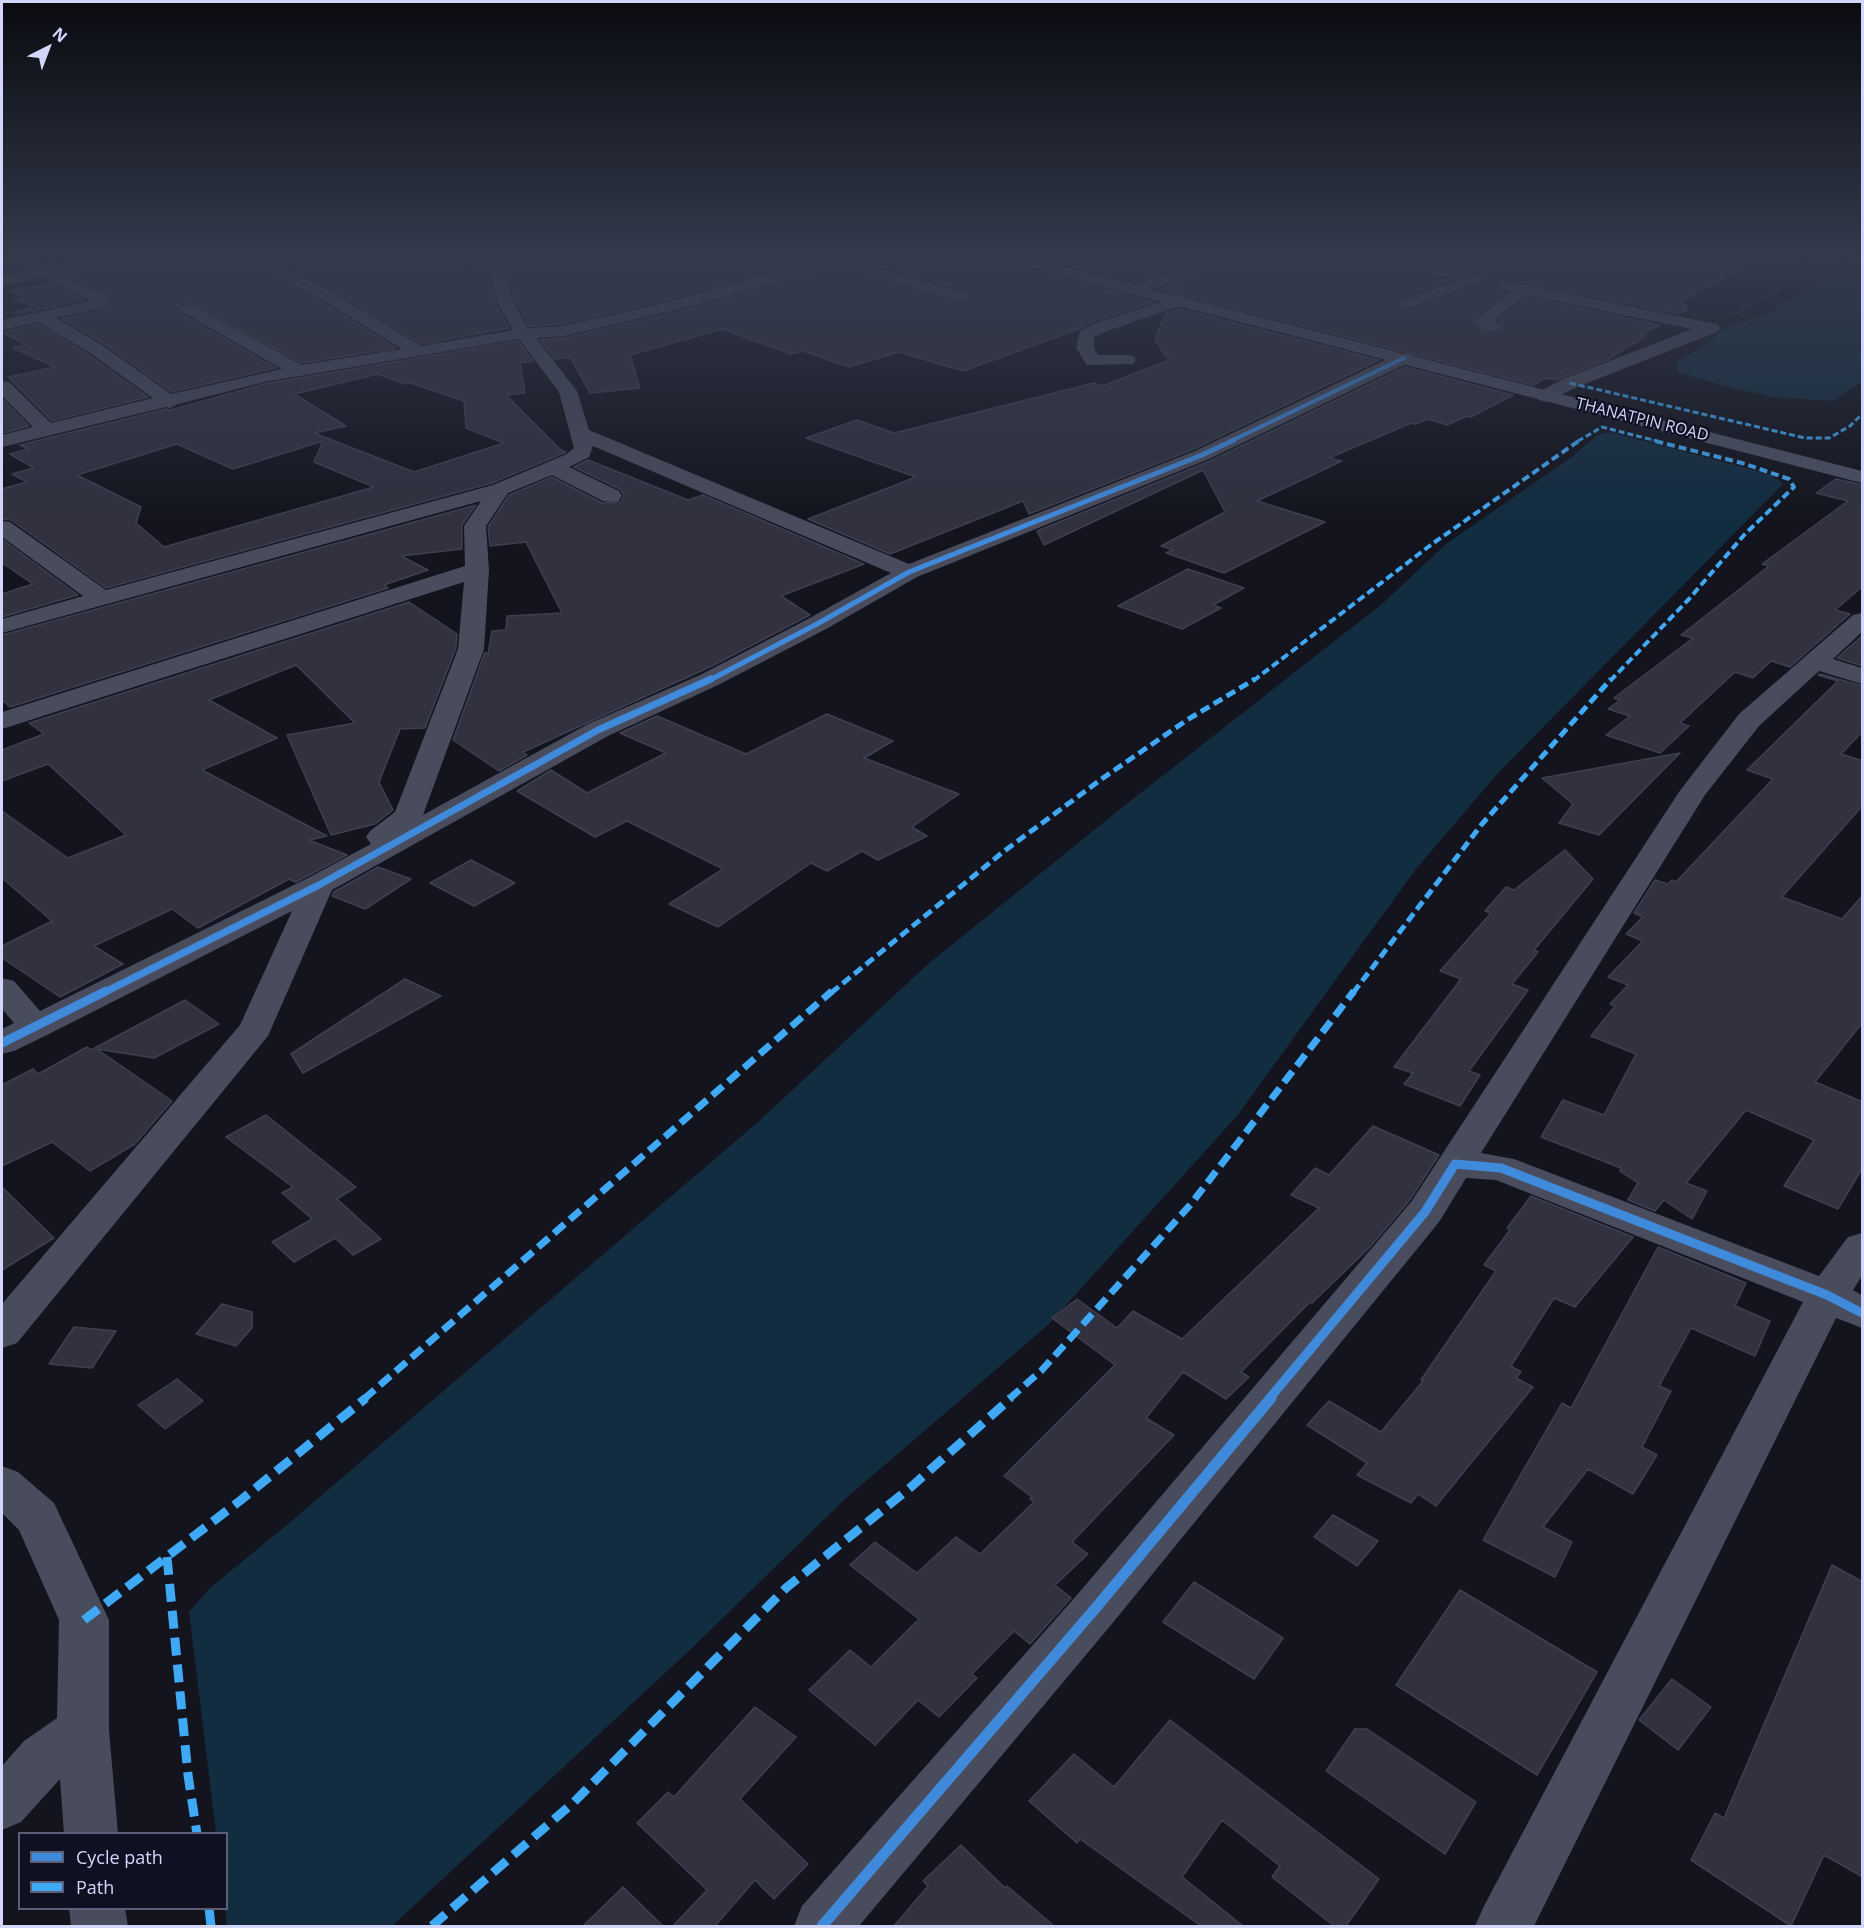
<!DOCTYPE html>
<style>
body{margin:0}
#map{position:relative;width:1864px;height:1928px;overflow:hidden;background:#13141d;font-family:"Open Sans",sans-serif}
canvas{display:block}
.frame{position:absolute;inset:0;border:3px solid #d3d6fb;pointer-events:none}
.legend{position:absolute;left:18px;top:1832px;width:210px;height:78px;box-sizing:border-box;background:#0f1021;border:2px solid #5d5f78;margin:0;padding:8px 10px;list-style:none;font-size:18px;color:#d3d6fb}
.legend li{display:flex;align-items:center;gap:12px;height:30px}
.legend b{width:30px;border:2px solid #5d5f78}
.north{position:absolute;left:18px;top:18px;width:60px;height:60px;-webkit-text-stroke:4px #0f1021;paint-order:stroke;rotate:42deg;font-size:16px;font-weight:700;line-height:24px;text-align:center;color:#d3d6fb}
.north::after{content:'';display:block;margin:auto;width:21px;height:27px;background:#d3d6fb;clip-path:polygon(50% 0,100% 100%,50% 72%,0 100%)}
</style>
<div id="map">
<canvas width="1864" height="1928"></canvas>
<div class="frame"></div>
<ul class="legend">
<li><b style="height:8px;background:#408adc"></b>Cycle path</li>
<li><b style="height:8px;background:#3fa9f5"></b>Path</li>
</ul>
<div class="north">N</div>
</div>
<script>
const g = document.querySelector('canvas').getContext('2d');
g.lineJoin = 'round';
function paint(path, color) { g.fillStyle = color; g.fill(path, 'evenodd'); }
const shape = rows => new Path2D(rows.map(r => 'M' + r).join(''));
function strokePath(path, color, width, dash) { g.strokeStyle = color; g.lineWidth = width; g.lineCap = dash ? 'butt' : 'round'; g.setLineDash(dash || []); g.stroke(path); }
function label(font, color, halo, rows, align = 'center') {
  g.font = font + ' "Open Sans",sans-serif'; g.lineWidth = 4.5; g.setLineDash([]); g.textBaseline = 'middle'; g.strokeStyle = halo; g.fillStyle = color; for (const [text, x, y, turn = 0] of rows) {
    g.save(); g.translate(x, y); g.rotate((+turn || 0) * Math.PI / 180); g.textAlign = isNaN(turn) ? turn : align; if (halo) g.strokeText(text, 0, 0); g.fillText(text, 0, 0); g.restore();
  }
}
const water = shape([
 [1862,274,1862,382,1833,401,1772,397,1724,386,1678,372,1676,362,1701,348,1722,330,1761,316,1834,275],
 [1610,432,1754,470,1771,475,1783,484,1499,772,1416,869,1237,1116,1048,1325,845,1499,690,1650,392,1926,227,1926,225,1909,226,1834,216,1833,189,1612,211,1587,288,1524,759,1121,928,964,1129,802,1383,603,1447,543,1572,457,1597,435]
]);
const building = shape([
 [130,256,238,256,320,301,396,348,302,363,187,301,178,307,181,314,276,368,171,392,103,343,62,319,105,309,114,301,111,296,67,274,126,261,130,256],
 [266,256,450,256,453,261,486,273,497,306,509,328,422,344,334,291,266,256],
 [514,256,824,256,663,301,563,324,529,326,517,304,506,268,514,256],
 [869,256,993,256,996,261,1154,302,1097,320,1079,329,963,371,899,352,849,367,803,351,791,354,722,329,630,355,640,388,590,393,570,357,555,359,540,340,564,338,673,313,837,269,959,303,970,296,967,291,861,261,869,256],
 [1033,256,1208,256,1134,282,1033,256],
 [1241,256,1246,261,1264,267,1284,256,1372,256,1375,261,1450,280,1401,298,1398,303,1409,310,1482,284,1485,280,1482,274,1413,256,1763,256,1678,303,1687,305,1682,308,1688,309,1679,314,1505,279,1496,286,1498,290,1505,293,1473,320,1486,333,1500,332,1503,327,1497,320,1528,297,1660,325,1640,335,1646,336,1607,360,1556,380,1546,378,1533,385,1159,289,1238,261,1241,256],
 [49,283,84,300,18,314,13,312,34,307,14,299,25,297,11,291,49,283],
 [1180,309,1379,360,1194,449,1029,514,1023,501,890,554,808,519,916,477,806,438,857,420,894,433,1094,383,1102,386,1169,360,1155,340,1165,314,1180,309],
 [38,324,89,355,148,397,52,421,8,377,55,367,13,348,26,345,2,332,38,324],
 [518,341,533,361,520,363,525,393,506,395,561,450,566,452,492,483,106,588,11,520,2,519,2,489,27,482,12,474,34,468,10,454,28,449,20,445,166,409,171,410,264,384,518,341],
 [378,374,405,384,411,383,464,401,466,428,504,443,414,472,314,433,346,426,294,394,378,374],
 [323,441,314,462,374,487,164,547,136,523,141,507,77,475,177,444,233,469,323,441],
 [1405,367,1513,395,1471,417,1467,416,1447,425,1428,419,1415,424,1411,423,1329,458,1342,461,1257,501,1325,522,1224,573,1166,553,1173,550,1161,546,1225,512,1203,470,1044,545,1037,531,1210,461,1405,367],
 [2,399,29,426,2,433,2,399],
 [588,460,688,500,703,495,864,564,781,596,810,615,712,666,523,752,527,755,499,771,453,740,485,652,488,654,492,631,506,630,507,616,562,613,526,542,490,546,488,527,509,495,552,477,602,503,621,502,624,495,620,489,574,467,588,460],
 [1836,479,1863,485,1863,586,1835,610,1850,614,1790,667,1771,661,1753,678,1735,672,1680,723,1689,726,1660,753,1606,735,1630,716,1608,709,1620,700,1614,698,1693,638,1681,635,1769,566,1762,564,1848,501,1816,493,1836,479],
 [476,505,462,525,462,549,401,556,428,570,384,585,388,588,10,707,2,700,2,635,476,505],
 [2,539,78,595,2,617,2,594,33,584,2,563,2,539],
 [1188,569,1244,588,1213,605,1221,608,1182,629,1118,606,1188,569],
 [409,602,457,634,456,648,425,728,400,729,379,782,393,810,375,824,331,835,287,735,355,723,296,665,209,700,277,738,202,770,327,836,309,840,347,855,296,882,289,879,198,928,172,909,94,946,123,964,60,997,2,958,2,946,52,921,2,878,2,811,68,858,126,835,48,764,2,781,2,750,44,734,29,723,409,602],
 [1863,635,1863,666,1837,658,1863,635],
 [1820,674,1863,686,1863,731,1841,754,1863,761,1863,805,1782,897,1842,919,1863,895,1863,1022,1815,1082,1863,1102,1863,1167,1838,1209,1784,1186,1814,1140,1746,1110,1686,1183,1707,1191,1692,1219,1664,1200,1655,1211,1628,1200,1638,1183,1620,1171,1621,1168,1541,1137,1563,1100,1604,1115,1636,1054,1591,1036,1615,1006,1610,1004,1628,985,1608,977,1643,941,1626,934,1643,917,1634,913,1655,880,1668,884,1672,880,1676,882,1773,779,1747,770,1838,681,1818,675,1820,674],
 [827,714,893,741,864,758,959,794,912,827,927,836,878,860,862,851,827,871,811,863,718,927,669,904,723,869,627,821,595,837,517,791,551,770,587,793,666,753,620,733,657,716,746,754,827,714],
 [1680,753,1599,835,1559,823,1573,804,1542,778,1680,753],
 [1565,850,1593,879,1534,950,1538,952,1512,984,1528,990,1469,1071,1480,1075,1460,1106,1404,1084,1413,1073,1394,1067,1461,979,1440,971,1491,913,1485,911,1506,887,1514,890,1565,850],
 [471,860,515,883,474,906,430,883,471,860],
 [378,867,411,879,365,909,332,896,334,892,378,867],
 [405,979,441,996,303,1073,291,1054,405,979],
 [185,1000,219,1024,154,1058,97,1049,172,1101,135,1144,90,1171,52,1142,2,1166,2,1085,33,1069,38,1074,87,1047,91,1050,185,1000],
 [266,1115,356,1187,337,1199,381,1239,353,1255,335,1238,294,1262,272,1242,312,1219,282,1193,293,1187,226,1137,266,1115],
 [1373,1126,1439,1155,1409,1201,1370,1247,1312,1303,1310,1302,1241,1372,1249,1377,1226,1399,1183,1372,1146,1418,1174,1435,1072,1542,1088,1554,1055,1585,1071,1598,1030,1644,1014,1631,972,1674,977,1678,939,1717,918,1700,875,1745,809,1690,850,1650,871,1667,919,1619,850,1565,875,1542,917,1573,956,1537,980,1554,1034,1502,1030,1499,1032,1497,1004,1476,1115,1365,1052,1318,1077,1299,1117,1328,1133,1311,1182,1339,1319,1208,1291,1195,1315,1168,1329,1175,1373,1126],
 [2,1187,54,1238,2,1270,2,1187],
 [1531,1196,1633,1237,1575,1307,1554,1298,1511,1366,1521,1372,1516,1378,1533,1387,1436,1506,1418,1494,1411,1503,1357,1475,1367,1463,1307,1425,1329,1401,1381,1432,1423,1381,1421,1380,1496,1271,1484,1265,1510,1230,1507,1228,1531,1196],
 [1658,1247,1746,1283,1735,1306,1770,1321,1755,1356,1691,1328,1659,1386,1671,1391,1642,1447,1657,1455,1633,1494,1588,1469,1543,1527,1572,1542,1555,1577,1483,1540,1562,1403,1571,1408,1658,1247],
 [222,1304,252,1312,252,1328,236,1346,196,1334,222,1304],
 [74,1327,116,1331,92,1368,49,1364,74,1327],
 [177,1379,203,1401,165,1429,138,1405,177,1379],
 [1333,1515,1378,1541,1357,1566,1314,1537,1333,1515],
 [1832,1565,1863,1582,1863,1877,1824,1855,1791,1926,1691,1860,1715,1813,1724,1818,1832,1565],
 [1194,1582,1283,1638,1254,1679,1163,1622,1194,1582],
 [1460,1590,1597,1672,1537,1775,1396,1685,1460,1590],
 [1672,1679,1711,1707,1678,1750,1639,1720,1672,1679],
 [755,1707,796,1737,740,1799,808,1864,774,1899,755,1880,715,1926,673,1926,707,1890,637,1823,668,1792,674,1797,755,1707],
 [1170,1720,1379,1879,1346,1926,1334,1926,1272,1877,1280,1866,1222,1820,1182,1877,1243,1926,1201,1926,1080,1839,1077,1843,1029,1801,1074,1754,1114,1787,1170,1720],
 [1355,1729,1367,1729,1476,1802,1445,1854,1326,1771,1355,1729],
 [961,1845,1005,1888,1007,1886,1054,1926,894,1926,928,1886,923,1881,961,1845],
 [623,1887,663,1926,583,1926,623,1887]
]);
const path = shape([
 [1798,256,1862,268],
 [1733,315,1794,280,1815,256]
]);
const street = shape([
 [6,256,26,256,47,267,97,256,128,256,126,259,60,273,110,298,112,301,105,307,56,318,102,345,171,394,282,369,182,312,180,308,188,303,302,365,402,349,321,299,240,256,260,256,333,293,422,346,513,330,499,305,488,271,454,259,452,256,475,256,492,262,497,256,512,256,503,268,515,305,528,328,563,326,664,303,834,256,867,256,855,262,966,293,968,296,960,301,837,267,672,311,563,336,536,338,577,391,589,430,909,564,1195,451,1398,354,1410,354,1413,358,1410,362,1209,459,917,577,826,629,718,685,608,736,332,890,268,1036,17,1343,2,1348,2,1304,240,1025,292,911,47,1035,14,1051,2,1054,2,1029,14,1023,2,1009,2,978,14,981,40,1011,308,878,371,844,366,837,370,831,395,812,458,649,464,582,2,729,2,712,465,566,464,526,481,501,2,633,2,619,83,596,2,537,2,521,10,522,106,590,493,485,567,454,574,448,559,392,519,339,264,382,178,404,170,408,166,407,2,447,2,435,33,427,2,396,2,381,9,382,51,423,153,398,90,353,38,322,2,330,2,320,91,301,43,277,2,286,2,276,30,270,6,256],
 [593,446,891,573,808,619,700,675,588,724,423,815,484,649,489,570,486,526,508,493,552,475,603,501,611,502,619,501,622,496,619,491,569,467,589,457,593,446],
 [1216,256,1239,256,1237,259,1140,293,1134,295,1126,290,1128,287,1216,256],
 [1245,256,1282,256,1265,265,1247,259,1245,256],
 [1374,256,1402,256,1481,276,1483,279,1481,282,1408,308,1400,303,1402,300,1458,280,1376,259,1374,256],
 [1506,281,1711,323,1717,324,1720,328,1717,332,1577,387,1546,402,1539,400,1537,396,1539,392,1563,379,1692,329,1527,295,1494,320,1501,327,1498,331,1486,331,1475,320,1510,292,1500,289,1498,286,1506,281],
 [1180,296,1186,298,1188,301,1186,304,1110,330,1094,337,1094,348,1098,355,1127,355,1133,356,1136,360,1133,364,1087,365,1076,348,1080,331,1098,322,1180,296],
 [1862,613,1862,632,1833,659,1862,668,1862,684,1819,671,1759,726,1705,795,1481,1153,1514,1159,1819,1276,1848,1237,1862,1233,1862,1276,1853,1290,1862,1295,1862,1328,1836,1318,1534,1926,1475,1926,1484,1906,1803,1302,1496,1180,1466,1178,1439,1222,1111,1625,859,1926,794,1926,802,1906,1077,1595,1411,1202,1679,792,1739,714,1853,615,1862,613],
 [2,1466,18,1472,54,1503,109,1620,109,1730,118,1834,64,1834,60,1779,21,1822,2,1830,2,1766,24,1741,57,1718,59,1620,19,1530,2,1513,2,1466],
 [69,1908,125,1908,128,1926,71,1926,69,1908]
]);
const secondary = shape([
 [995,256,1022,256,1862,471,1862,483,997,259,995,256]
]);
const quietFar4 = shape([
 [1570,383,1805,438,1829,438,1850,426,1862,414],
 [1578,441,1602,427,1657,441]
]);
const quietFar3 = shape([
 [1253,681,1432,544,1580,440],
 [1610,681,1689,599,1745,534,1794,487,1789,479,1742,463,1651,440]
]);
const quietFar2 = shape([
 [831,993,1003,852,1103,778,1187,720,1255,679],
 [1353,993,1482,824,1611,679]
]);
const quietFar1 = shape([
 [364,1399,832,991],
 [1009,1399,1041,1371,1191,1204,1354,991]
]);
const quiet = shape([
 [167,1557,188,1775,197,1834],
 [84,1620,241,1500,366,1398],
 [209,1908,211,1926],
 [432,1926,574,1802,786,1588,911,1487,1011,1398]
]);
const cyclewayFar4 = shape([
 [1231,441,1404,358]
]);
const cyclewayFar3 = shape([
 [708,681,817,624,909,572,1202,455,1234,440]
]);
const cyclewayFar2 = shape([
 [103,993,319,885,598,730,711,679]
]);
const cyclewayFar1 = shape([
 [2,1043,106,991],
 [1269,1399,1425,1212,1455,1164,1501,1168,1827,1295,1862,1313]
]);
const cycleway = shape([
 [822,1926,1094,1610,1271,1398]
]);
const farStreetnames = [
 ["THANATPIN ROAD",1642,420,14]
];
paint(water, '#122c40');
paint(building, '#31313f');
strokePath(building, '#3e3f50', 1.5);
strokePath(path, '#4a5961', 2, [1.5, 2]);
paint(street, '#494c5d');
paint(secondary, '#4c5063');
strokePath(quietFar4, '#3fa9f5', 3, [6, 3]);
strokePath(quietFar3, '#3fa9f5', 4, [8, 4]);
strokePath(quietFar2, '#3fa9f5', 5, [10, 5]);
strokePath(quietFar1, '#3fa9f5', 7, [14, 7]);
strokePath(quiet, '#3fa9f5', 9, [18, 9]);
strokePath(cyclewayFar4, '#408adc', 4);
strokePath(cyclewayFar3, '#408adc', 5);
strokePath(cyclewayFar2, '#408adc', 7);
strokePath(cyclewayFar1, '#408adc', 9);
strokePath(cycleway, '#408adc', 11);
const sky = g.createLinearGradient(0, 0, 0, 526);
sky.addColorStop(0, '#0a0b10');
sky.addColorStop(0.49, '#333a4c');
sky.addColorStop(1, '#333a4c00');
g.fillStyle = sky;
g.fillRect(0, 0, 1864, 526);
label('16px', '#d3d6fb', '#0f1021', farStreetnames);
</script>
